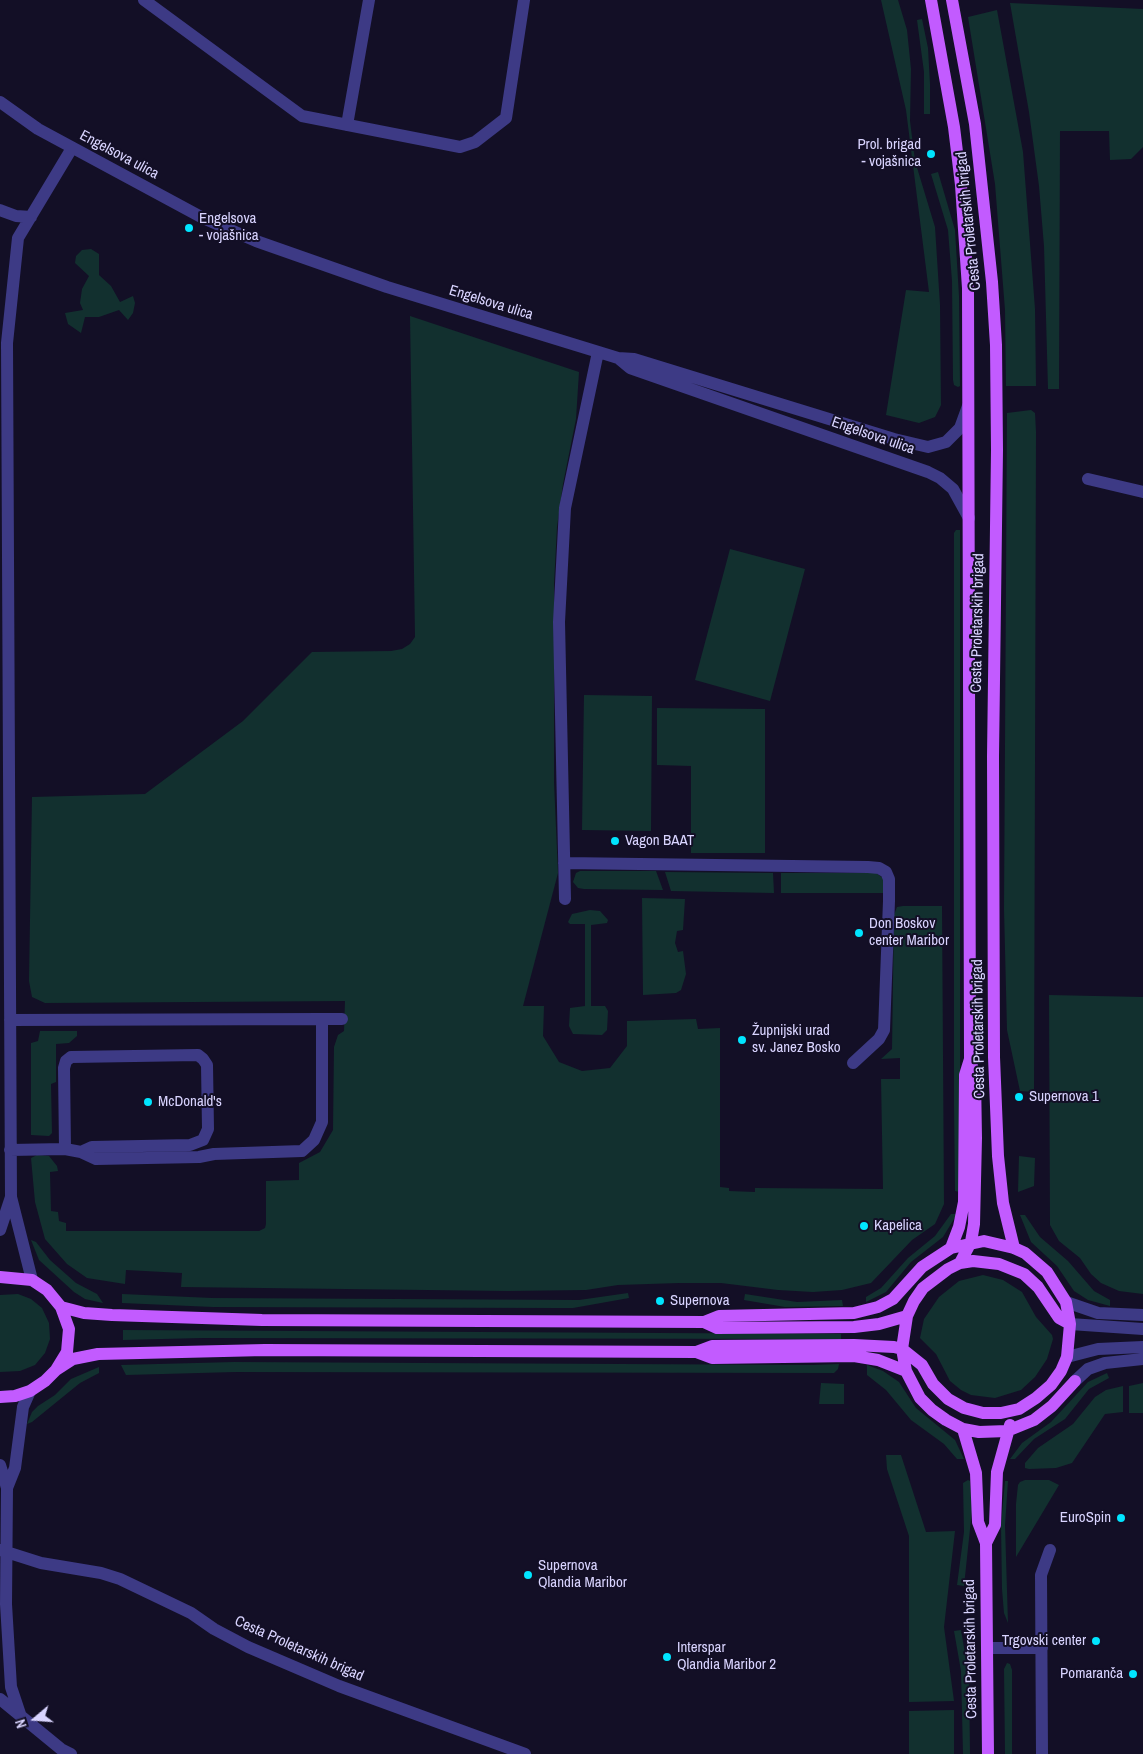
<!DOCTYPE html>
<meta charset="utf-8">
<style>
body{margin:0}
#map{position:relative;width:1143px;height:1754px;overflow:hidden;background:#130f26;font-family:"Archivo Narrow",sans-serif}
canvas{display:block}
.north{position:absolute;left:10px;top:1694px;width:50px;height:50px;-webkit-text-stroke:4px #130f26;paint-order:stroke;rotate:252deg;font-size:14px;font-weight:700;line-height:20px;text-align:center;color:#d9d4ff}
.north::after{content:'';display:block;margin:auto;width:18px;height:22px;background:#d9d4ff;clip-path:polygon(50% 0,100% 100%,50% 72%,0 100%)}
</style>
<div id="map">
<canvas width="1143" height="1754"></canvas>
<div class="north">N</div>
</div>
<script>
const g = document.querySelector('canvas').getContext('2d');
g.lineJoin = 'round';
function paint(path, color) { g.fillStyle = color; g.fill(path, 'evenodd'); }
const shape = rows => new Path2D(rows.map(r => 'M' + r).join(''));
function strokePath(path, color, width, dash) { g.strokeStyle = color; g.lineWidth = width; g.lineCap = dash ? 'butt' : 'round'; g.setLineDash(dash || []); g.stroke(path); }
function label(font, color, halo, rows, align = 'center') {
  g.font = font + ' "Archivo Narrow",sans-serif'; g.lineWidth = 4; g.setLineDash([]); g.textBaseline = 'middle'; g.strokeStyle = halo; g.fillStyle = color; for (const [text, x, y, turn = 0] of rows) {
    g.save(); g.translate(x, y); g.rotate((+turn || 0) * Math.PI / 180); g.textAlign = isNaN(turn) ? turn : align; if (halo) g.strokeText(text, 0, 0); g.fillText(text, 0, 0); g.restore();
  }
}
const green = shape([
 [881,0,898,0,907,30,911,69,910,121,915,161,935,227,940,305,941,405,935,417,919,423,886,415,906,290,929,292,906,110],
 [1010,3,1143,9,1143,147,1131,159,1110,160,1109,131,1060,131,1059,389,1048,389,1044,246,1039,186,1029,112],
 [997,10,1023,152,1035,309,1036,386,1006,386,1005,310,995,184,968,17],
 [922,19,928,48,930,84,930,114,924,114,924,72,917,20],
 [938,172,955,230,959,296,960,386,958,387,954,385,953,380,952,281,948,230,931,174],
 [91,249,99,254,99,275,111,286,120,302,133,296,135,303,133,313,128,320,119,310,99,317,85,317,81,333,68,324,65,313,83,310,80,303,82,289,89,276,75,263,76,256,82,250],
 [410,316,579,372,576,419,563,484,557,527,554,584,554,782,558,873,523,1006,544,1006,543,1036,559,1062,582,1071,610,1068,627,1046,627,1021,696,1019,698,1029,720,1028,720,1187,729,1188,729,1191,755,1192,755,1188,883,1189,881,1079,900,1079,900,1058,881,1059,892,1049,894,915,897,907,903,906,942,906,944,1204,935,1224,912,1240,871,1283,842,1290,813,1292,778,1290,721,1283,679,1283,618,1285,586,1290,508,1291,181,1287,182,1273,126,1270,125,1284,87,1278,67,1264,45,1239,35,1202,31,1158,37,1155,49,1156,57,1166,58,1171,50,1172,51,1211,58,1212,59,1221,66,1223,66,1231,259,1231,265,1228,266,1224,266,1181,299,1180,299,1163,320,1152,333,1130,334,1047,338,1035,344,1031,345,1001,45,1003,32,997,29,981,32,797,145,794,243,721,312,652,391,651,402,649,410,644,415,637],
 [1031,410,1035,413,1036,432,1034,1092,1020,1091,1007,1030,1004,909,1007,413],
 [956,530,960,530,960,1192,955,1191,954,1106,954,533],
 [730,549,805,569,770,701,695,680],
 [584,695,652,696,651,831,582,830],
 [657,708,765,709,765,853,691,853,691,766,657,765],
 [580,871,656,871,663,890,584,889,578,888,573,882,576,873],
 [665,872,773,873,774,893,671,891],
 [781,873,876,873,883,878,883,893,781,893],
 [642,898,685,899,683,930,677,931,675,943,678,952,683,951,686,974,681,990,676,993,643,995],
 [590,910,600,911,608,920,607,923,591,925,591,1006,605,1006,608,1011,607,1030,602,1035,573,1034,569,1026,570,1008,585,1006,585,924,570,924,568,922,572,914],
 [1049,995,1143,997,1143,1294,1119,1291,1101,1283,1091,1274,1080,1258,1059,1241,1050,1225],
 [40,1031,77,1031,77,1036,69,1043,56,1044,56,1082,51,1084,52,1133,49,1136,31,1135,31,1043,38,1041],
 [1019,1156,1035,1158,1034,1186,1018,1192],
 [951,1214,957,1214,943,1237,911,1262,886,1292,866,1302,866,1297,881,1288,908,1258,935,1236],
 [1020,1215,1025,1215,1040,1237,1068,1261,1094,1291,1110,1300,1110,1306,1088,1300,1074,1291,1057,1266,1031,1242],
 [31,1240,36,1242,50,1260,76,1283,97,1294,103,1303,85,1299,74,1292,39,1260],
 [983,1275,1003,1280,1022,1292,1036,1317,1052,1335,1053,1339,1047,1359,1035,1377,1021,1390,995,1398,971,1395,961,1390,950,1381,936,1354,920,1338,924,1319,939,1297,959,1281],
 [628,1293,629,1298,573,1308,552,1308,213,1307,122,1303,122,1294,212,1298,579,1300],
 [18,1294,31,1299,42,1308,49,1323,50,1339,45,1353,35,1365,20,1371,0,1372,0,1295],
 [745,1294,797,1302,842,1300,843,1306,785,1307,744,1300],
 [123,1330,841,1334,841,1339,201,1338,123,1340],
 [234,1362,813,1365,839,1364,838,1369,834,1373,235,1372,126,1375,121,1365],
 [867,1365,883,1371,899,1382,916,1408,955,1440,964,1459,957,1459,944,1444,911,1420,886,1390,867,1375],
 [99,1367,99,1373,80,1383,32,1422,27,1424,32,1412,38,1406,55,1395,71,1379],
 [1107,1373,1109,1378,1089,1389,1065,1419,1034,1439,1015,1459,1010,1459,1022,1443,1051,1422,1088,1382],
 [821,1383,844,1384,844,1404,819,1404],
 [1143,1383,1143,1413,1129,1413,1129,1386],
 [1123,1386,1123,1412,1105,1414,1072,1463,1056,1468,1029,1469,1025,1468,1025,1463,1038,1448,1073,1424,1095,1397,1106,1390],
 [886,1455,901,1455,926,1532,955,1531,944,1627,954,1701,909,1702,909,1536,887,1469],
 [968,1480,970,1481,972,1510,964,1586,957,1585,964,1532,963,1483],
 [1025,1480,1049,1480,1059,1485,1016,1557,1016,1504,1018,1485,1020,1482],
 [1005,1481,1008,1481,1005,1525,1008,1623,1004,1613,1002,1589,1001,1525],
 [961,1630,969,1677,970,1754,963,1754,961,1671,954,1631],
 [1007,1663,1010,1664,1012,1670,1012,1754,1005,1754,1004,1669],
 [954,1710,954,1754,909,1754,909,1711]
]);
const minor = shape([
 [144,0,302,116,460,147,475,142,506,118,524,0],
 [0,102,38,129,203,218,256,241,387,287,618,358,630,368,928,472,940,478,953,489,969,518],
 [347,125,369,0],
 [0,210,16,216,31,217],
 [618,358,634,359,894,439,928,447,946,442,960,428,968,406],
 [1088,479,1143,492],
 [564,863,868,867,879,868,886,872,889,879,889,901,884,1030,879,1039,853,1063],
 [565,899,559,622,565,508,598,352],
 [322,1019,342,1019],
 [10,1020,322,1019,322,1122,314,1140,302,1151,214,1154,199,1157,96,1159,81,1152,65,1149,10,1150],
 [65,1149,64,1068,66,1061,71,1057,198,1055,203,1059,207,1065,208,1129,203,1140,190,1145,92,1147,81,1152],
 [0,1230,11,1197],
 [32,1280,11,1197,7,343,18,238,72,148],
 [1066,1302,1098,1313,1143,1315],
 [1070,1324,1143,1329],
 [1067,1357,1098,1349,1143,1347],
 [1075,1381,1088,1369,1105,1363,1143,1359],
 [0,1465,7,1488,6,1604,11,1687,20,1714],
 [7,1488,15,1468,23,1407,30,1391],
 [0,1550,41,1563,101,1573,120,1579,191,1613,214,1629,248,1647,339,1686,525,1754],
 [987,1648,1042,1648],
 [0,1699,61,1749,71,1754],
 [1042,1754,1041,1575,1050,1550]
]);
const major = shape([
 [931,0,954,127,961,185,968,288,970,1059,975,1077,976,1138,974,1224,971,1242,960,1263],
 [952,0,975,124,992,282,996,345,997,450,993,756,994,1057,998,1156,1003,1203,1014,1248],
 [951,1248,959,1227,964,1202,965,1075,970,1059],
 [0,1277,32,1280,47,1290,61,1307,69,1329,67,1352,56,1370,45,1381,30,1391,15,1396,0,1397],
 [61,1307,84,1313,112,1315,262,1320,704,1322,719,1316,854,1313,878,1307,893,1299,922,1267,951,1248,984,1241,1014,1248,1025,1253,1047,1272,1066,1302,1070,1324,1067,1357,1061,1371,1051,1385,1036,1398,1019,1409,1001,1413,983,1413,964,1408,948,1399,933,1384,922,1365,902,1349,894,1347,854,1345,712,1346,696,1352],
 [704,1322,717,1328,854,1327,879,1324,907,1316],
 [1070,1324,1059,1318,1038,1287,1024,1274,999,1264,973,1261,960,1263,948,1269,923,1288,914,1301,907,1316,902,1349,906,1371,920,1398,932,1410,946,1420,963,1429,979,1432,1007,1431,1034,1420,1052,1406,1075,1381],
 [56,1370,73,1359,98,1354,265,1350,696,1352,712,1358,854,1356,878,1360,906,1371],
 [963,1429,976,1473,978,1522,986,1543,988,1754],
 [986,1543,995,1525,997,1472,1010,1425]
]);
const markers = [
 [931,154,5,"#00e5ff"],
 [189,228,5,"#00e5ff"],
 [615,841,5,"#00e5ff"],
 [859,933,5,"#00e5ff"],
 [742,1040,5,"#00e5ff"],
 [1019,1097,5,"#00e5ff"],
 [148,1102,5,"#00e5ff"],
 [864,1226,5,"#00e5ff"],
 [660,1301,5,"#00e5ff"],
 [1121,1518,5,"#00e5ff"],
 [528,1575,5,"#00e5ff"],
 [1096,1641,5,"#00e5ff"],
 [667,1657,5,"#00e5ff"],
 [1133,1674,5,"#00e5ff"]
];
const poiNames = [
 ["Prol. brigad",921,145,"right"],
 ["- vojašnica",921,162,"right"],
 ["Engelsova",199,219],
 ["- vojašnica",199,236],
 ["Vagon BAAT",625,841],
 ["Don Boskov",869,924],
 ["center Maribor",869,941],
 ["Župnijski urad",752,1031],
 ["sv. Janez Bosko",752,1048],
 ["Supernova 1",1029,1097],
 ["McDonald's",158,1102],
 ["Kapelica",874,1226],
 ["Supernova",670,1301],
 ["EuroSpin",1111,1518,"right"],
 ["Supernova",538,1566],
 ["Qlandia Maribor",538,1583],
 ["Trgovski center",1086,1641,"right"],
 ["Interspar",677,1648],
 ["Qlandia Maribor 2",677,1665],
 ["Pomaranča",1123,1674,"right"]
];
const streetNames = [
 ["Engelsova ulica",119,155,28],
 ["Cesta Proletarskih brigad",969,221,-96],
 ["Engelsova ulica",491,303,17],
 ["Engelsova ulica",873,436,19],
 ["Cesta Proletarskih brigad",978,623,-89],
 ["Cesta Proletarskih brigad",979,1029,-91],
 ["Cesta Proletarskih brigad",299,1649,24],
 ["Cesta Proletarskih brigad",971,1649,-91]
];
paint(green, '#12302f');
strokePath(minor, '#3d3a85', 12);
strokePath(major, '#c25bff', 12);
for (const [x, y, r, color] of markers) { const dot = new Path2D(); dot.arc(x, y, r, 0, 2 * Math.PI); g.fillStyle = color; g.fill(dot); strokePath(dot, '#130f26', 2); }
label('15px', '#d9d4ff', '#130f26', poiNames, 'left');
label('15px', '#d9d4ff', '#130f26', streetNames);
</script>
